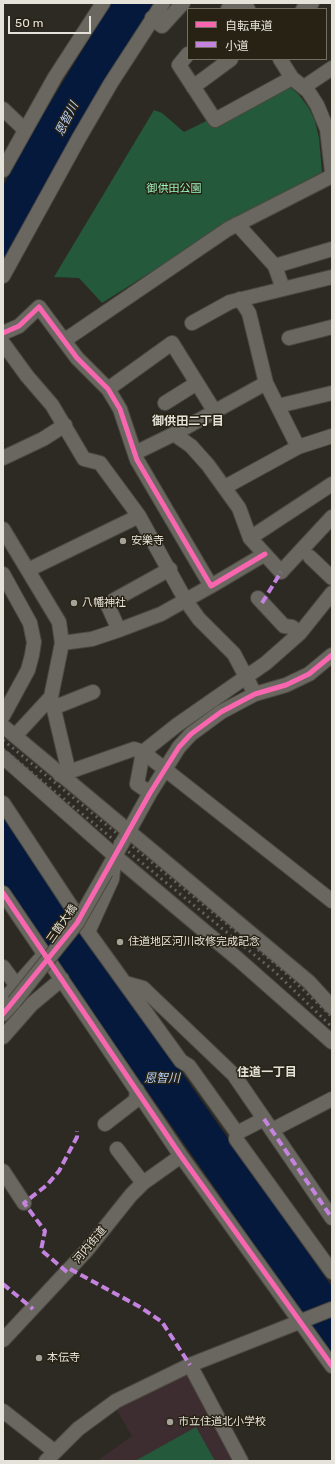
<!DOCTYPE html>
<meta charset="utf-8">
<style>
body{margin:0}
#map{position:relative;width:335px;height:1464px;overflow:hidden;background:#2d2a23;font-family:Rubik,"Noto Sans JP",sans-serif}
canvas{display:block}
.frame{position:absolute;inset:0;border:4px solid #e5e2d9;pointer-events:none}
.legend{position:absolute;left:187px;top:8px;width:140px;height:52px;box-sizing:border-box;background:#282214;border:1px solid #746f63;margin:0;padding:5px 7px;list-style:none;font-size:12px;color:#e5e2d9}
.legend li{display:flex;align-items:center;gap:8px;height:20px}
.legend b{width:20px;border:1px solid #746f63}
.scale{position:absolute;left:8px;top:16px;width:83px;height:18px;box-sizing:border-box;border:2px solid #e5e2d9;border-top:0;padding-left:5px;font-size:12px;line-height:14px;white-space:nowrap;color:#e5e2d9;-webkit-text-stroke:3px #282214;paint-order:stroke}
</style>
<div id="map">
<canvas width="335" height="1464"></canvas>
<div class="frame"></div>
<ul class="legend">
<li><b style="height:5px;background:#f766af"></b>自転車道</li>
<li><b style="height:5px;background:#c483df"></b>小道</li>
</ul>
<div class="scale">50 m</div>
</div>
<script>
const g = document.querySelector('canvas').getContext('2d');
g.lineJoin = 'round';
function paint(path, color) { g.fillStyle = color; g.fill(path, 'evenodd'); }
const shape = rows => new Path2D(rows.map(r => 'M' + r).join(''));
function strokePath(path, color, width, dash) { g.strokeStyle = color; g.lineWidth = width; g.lineCap = dash ? 'butt' : 'round'; g.setLineDash(dash || []); g.stroke(path); }
function label(font, color, halo, rows, align = 'center') {
  g.font = font + ' Rubik,"Noto Sans JP",sans-serif'; g.lineWidth = 3; g.setLineDash([]); g.textBaseline = 'middle'; g.strokeStyle = halo; g.fillStyle = color; for (const [text, x, y, turn = 0] of rows) {
    g.save(); g.translate(x, y); g.rotate((+turn || 0) * Math.PI / 180); g.textAlign = isNaN(turn) ? turn : align; if (halo) g.strokeText(text, 0, 0); g.fillText(text, 0, 0); g.restore();
  }
}
const education = shape([
 [189,1370,237,1461,97,1461,132,1436,115,1407]
]);
const green = shape([
 [285,82,299,95,309,108,315,121,319,138,322,172,235,219,102,303,79,278,54,277,154,110,162,113,184,132],
 [196,1427,215,1461,135,1461]
]);
const water = shape([
 [111,3,157,3,3,263,3,186,42,116],
 [3,817,332,1287,332,1356,3,884]
]);
const minor = shape([
 [243,3,248,9],
 [228,9,234,3],
 [303,9,312,3],
 [152,18,162,26,183,3],
 [188,54,179,65,215,120,292,78],
 [280,59,292,78,308,91,317,105,327,129,332,172],
 [193,87,231,59],
 [304,87,332,68],
 [3,109,25,130],
 [3,170,55,77,103,3],
 [237,224,275,266,283,289],
 [275,266,332,249],
 [3,276,79,138,111,83,163,3],
 [240,299,249,313,266,383,298,447],
 [192,323,230,302,332,277],
 [3,333,19,326,39,307,77,358,108,389,120,409,137,460,211,586,265,554],
 [289,338,332,327],
 [65,340,228,229,332,176],
 [3,343,27,376,52,405,84,459,100,463,139,516,186,601,199,619,234,654,255,694],
 [108,389,172,343,215,412],
 [165,403,197,383],
 [278,406,332,393],
 [174,434,266,383],
 [135,453,174,434,191,446,208,465,239,508,250,538,281,572,332,517],
 [3,458,43,439,65,425],
 [225,487,298,447,332,436],
 [3,529,59,622,62,643,51,697,15,736],
 [250,538,332,484],
 [310,557,332,578],
 [28,570,139,516],
 [3,574,30,623,34,642,32,655,28,670,3,716],
 [258,598,284,626,292,627,300,633],
 [119,630,108,606,114,600,170,569],
 [62,643,92,639,119,630,161,614,211,586],
 [51,697,69,773],
 [53,708,93,692],
 [3,726,309,982,332,1007],
 [3,757,115,856,239,960,332,1042],
 [60,775,134,749,143,752,332,901],
 [150,793,137,784,143,752,177,725,266,663,300,633,332,593],
 [3,803,88,932,181,1061,189,1066,237,1133,236,1139,332,1272],
 [106,872,150,793,179,747,191,734,221,712,255,694,286,685,309,674,332,655],
 [3,893,181,1156,332,1366],
 [88,932,112,879,114,863],
 [3,967,17,986],
 [125,983,143,988,234,1075,332,1218],
 [3,1001,42,957],
 [3,1014,14,1002],
 [3,1037,32,1004,62,979],
 [105,1124,136,1100,137,1090],
 [272,1130,332,1099],
 [237,1133,264,1119],
 [117,1149,143,1183],
 [3,1171,24,1203],
 [3,1340,87,1250,131,1195,143,1183,181,1156],
 [190,1365,241,1461],
 [3,1411,54,1451],
 [46,1461,78,1429,116,1401,190,1365,332,1309]
]);
const rail = shape([
 [3,740,278,966,332,1017],
 [3,749,274,971,332,1027]
]);
const minorBridge = shape([
 [14,1002,77,923,106,872]
]);
const quiet = shape([
 [262,603,281,572],
 [264,1119,332,1218],
 [70,1269,140,1307,162,1322,190,1365],
 [67,1272,41,1250,45,1231,24,1203,47,1185,59,1171,77,1137,77,1131],
 [3,1284,33,1309]
]);
const cycleway = shape([
 [3,333,19,326,39,307,77,358,108,389,120,409,137,460,211,586,265,554],
 [3,893,181,1156,332,1366],
 [3,1014,77,923,150,793,179,747,191,734,221,712,255,694,286,685,309,674,332,655]
]);
const markers = [
 [123,541,4,"#a5a299"],
 [74,603,4,"#a5a299"],
 [120,942,4,"#a5a299"],
 [39,1358,4,"#a5a299"],
 [170,1422,4,"#a5a299"]
];
const parkNames = [
 ["御供田公園",174,189]
];
const poiNames = [
 ["安樂寺",131,541],
 ["八幡神社",82,603],
 ["住道地区河川改修完成記念",128,942],
 ["本伝寺",47,1358],
 ["市立住道北小学校",178,1422]
];
const streetNames = [
 ["三箇大橋",62,924,-55],
 ["河内街道",90,1245,-50]
];
const waterNames = [
 ["恩智川",67,119,-63],
 ["恩智川",162,1079]
];
const neighbourhoodNames = [
 ["御供田二丁目",188,422],
 ["住道一丁目",267,1073]
];
paint(education, '#3e2d30');
paint(green, '#24593b');
paint(water, '#04193c');
strokePath(minor, '#4b4842', 16);
strokePath(minor, '#6a6761', 14);
strokePath(rail, '#64625e', 3, [2, 4]);
strokePath(minorBridge, '#4b4842', 16, []);
strokePath(minorBridge, '#6a6761', 14);
strokePath(quiet, '#c483df', 4, [8, 4]);
strokePath(cycleway, '#f766af', 5);
for (const [x, y, r, color] of markers) { const dot = new Path2D(); dot.arc(x, y, r, 0, 2 * Math.PI); g.fillStyle = color; g.fill(dot); strokePath(dot, '#282214', 1.5); }
label('11px', '#9af3be', '#282214', parkNames);
label('11px', '#e5e2d9', '#282214', poiNames, 'left');
label('11px', '#e5e2d9', '#282214', streetNames);
label('italic 12px', '#b6d2fd', '#282214', waterNames);
label('bold 12px', '#e5e2d9', '#282214', neighbourhoodNames);
</script>
